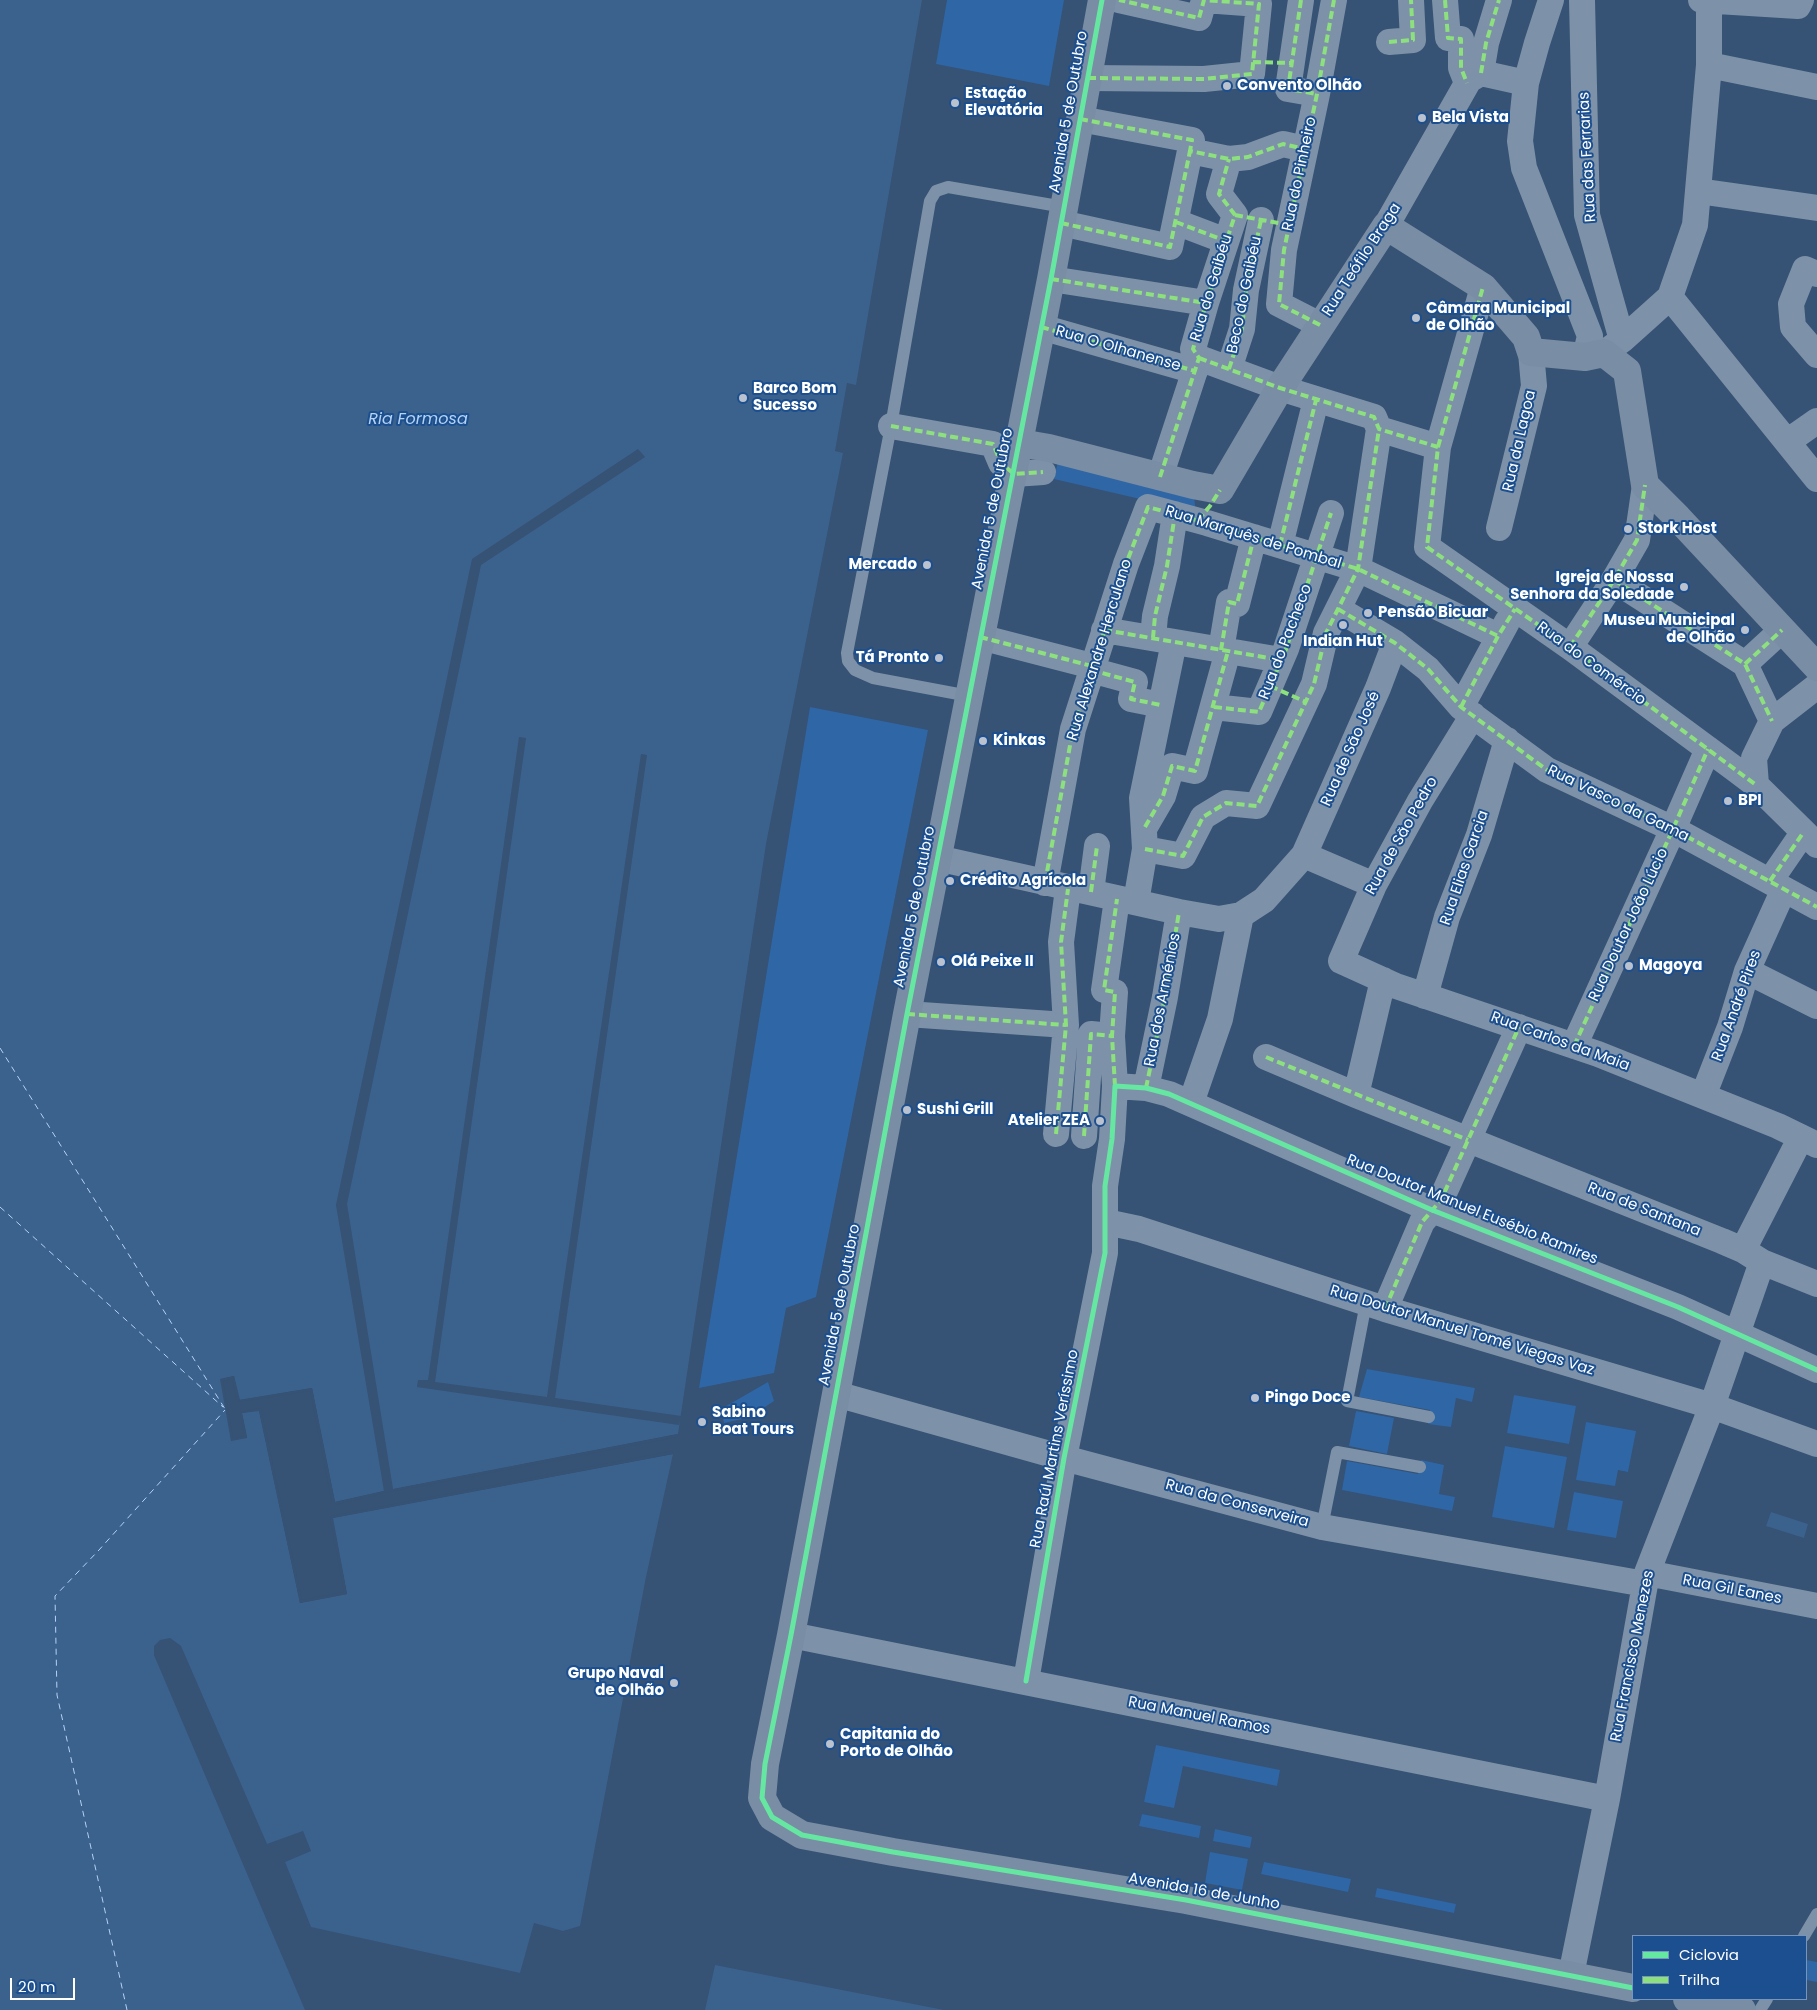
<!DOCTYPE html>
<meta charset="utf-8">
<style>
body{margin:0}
#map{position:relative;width:1817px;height:2010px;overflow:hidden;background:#365274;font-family:Poppins,sans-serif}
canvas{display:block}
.legend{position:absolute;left:1632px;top:1935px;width:175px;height:65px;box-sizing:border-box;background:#1b4f8f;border:1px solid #7695bc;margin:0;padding:6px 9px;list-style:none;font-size:15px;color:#fff}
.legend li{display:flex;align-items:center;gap:10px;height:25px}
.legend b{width:25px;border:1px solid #7695bc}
.scale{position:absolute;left:10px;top:1978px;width:65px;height:22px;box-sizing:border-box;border:2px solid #fff;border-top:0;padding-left:6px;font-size:15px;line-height:18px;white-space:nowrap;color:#fff;-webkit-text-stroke:4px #1b4f8f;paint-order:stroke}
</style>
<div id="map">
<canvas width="1817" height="2010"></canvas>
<ul class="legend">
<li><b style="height:6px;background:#66e7a1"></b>Ciclovia</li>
<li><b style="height:6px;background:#8de07e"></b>Trilha</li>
</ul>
<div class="scale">20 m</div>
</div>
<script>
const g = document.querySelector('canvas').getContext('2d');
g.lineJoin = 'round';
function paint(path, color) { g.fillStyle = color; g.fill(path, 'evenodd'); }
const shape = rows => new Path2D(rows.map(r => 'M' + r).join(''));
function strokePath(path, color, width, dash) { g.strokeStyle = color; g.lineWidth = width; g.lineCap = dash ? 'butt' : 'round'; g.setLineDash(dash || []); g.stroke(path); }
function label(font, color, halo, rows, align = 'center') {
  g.font = font + ' Poppins,sans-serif'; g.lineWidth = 4; g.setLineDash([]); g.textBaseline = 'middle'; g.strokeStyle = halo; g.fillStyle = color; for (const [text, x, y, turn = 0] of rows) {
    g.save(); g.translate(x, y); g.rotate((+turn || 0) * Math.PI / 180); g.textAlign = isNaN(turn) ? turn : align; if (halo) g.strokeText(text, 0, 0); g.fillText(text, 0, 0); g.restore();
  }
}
const green = shape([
 [947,0,1064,0,1049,86,936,64],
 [1059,457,1194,497,1196,512,1054,479],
 [810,707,928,730,816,1297,786,1308,774,1373,699,1388],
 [1367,1369,1475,1388,1472,1402,1456,1398,1451,1427,1428,1424,1430,1410,1359,1397],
 [768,1382,774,1401,765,1407,761,1415,724,1423,721,1409],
 [1514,1395,1576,1406,1569,1444,1507,1433],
 [1356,1411,1394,1418,1387,1454,1349,1446],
 [1586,1422,1636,1431,1628,1472,1618,1470,1615,1486,1576,1480],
 [1505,1446,1567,1457,1554,1528,1492,1517],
 [1421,1460,1444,1465,1439,1494,1455,1497,1452,1511,1342,1490,1347,1461,1418,1474],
 [1574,1492,1623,1501,1616,1538,1567,1530],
 [1156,1745,1280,1770,1277,1786,1183,1766,1174,1808,1144,1802],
 [1142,1814,1201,1826,1199,1838,1139,1826],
 [1215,1829,1252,1837,1250,1848,1213,1841],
 [1210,1852,1248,1859,1242,1890,1205,1883],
 [1264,1862,1351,1879,1348,1892,1261,1874],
 [1377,1888,1456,1904,1454,1913,1375,1897],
 [1806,1960,1817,1962,1817,1982,1806,1980]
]);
const water = shape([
 [0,0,922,0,856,385,847,383,835,451,843,453,766,844,678,1434,384,1491,335,1502,312,1388,239,1400,234,1376,221,1379,232,1440,247,1437,242,1413,259,1410,300,1603,347,1594,332,1518,673,1454,646,1577,580,1926,563,1931,534,1923,520,1973,311,1927,285,1862,311,1851,303,1831,267,1844,181,1646,170,1638,160,1640,154,1646,154,1655,305,2010,0,2010],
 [1771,1512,1808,1524,1804,1538,1766,1526],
 [715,1965,944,2010,705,2010]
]);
const pier = shape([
 [638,449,645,457,481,565,347,1204,393,1489,678,1434,677,1437,385,1493,334,1505,332,1503,310,1391,239,1402,237,1401,232,1379,223,1381,233,1438,244,1436,240,1412,259,1408,261,1409,302,1600,344,1592,330,1518,331,1516,672,1451,673,1454,333,1518,347,1594,300,1603,259,1411,242,1413,247,1438,231,1441,220,1379,234,1376,240,1400,312,1388,335,1502,384,1491,336,1205,472,559],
 [519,737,526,738,435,1382,547,1397,641,754,647,755,555,1398,681,1416,679,1425,417,1387,418,1380,428,1380]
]);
const ferry = shape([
 [0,1048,225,1409],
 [0,1207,223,1407],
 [127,2010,57,1695,55,1596,99,1550,225,1410]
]);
const lane = shape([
 [969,696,873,678,855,670,848,661,847,653,891,426,930,201,936,191,948,187,1064,207],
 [1366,1303,1347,1401,1429,1417],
 [1322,1527,1337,1452,1420,1467],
 [1804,1936,1817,1914],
 [1760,2010,1767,1999]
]);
const street = shape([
 [1301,0,1288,89,1317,94],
 [1445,0,1448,38,1461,39,1461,68,1467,83],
 [1551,0,1537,43,1526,83,1520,141,1524,168,1590,336,1585,357],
 [1582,0,1587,215,1622,340],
 [1701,0,1798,6,1801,0],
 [1389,42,1413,40,1411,0],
 [1709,65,1817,87],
 [1481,73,1486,43,1499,0],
 [1088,78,1204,79,1252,74,1259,4,1204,0,1199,18,1119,0],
 [1080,119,1192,140,1190,151,1229,159,1248,157,1283,144,1305,149],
 [1698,191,1817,208],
 [1176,222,1226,241],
 [1061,223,1170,247,1190,151],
 [1386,226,1469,80,1481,73,1526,83],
 [1817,274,1805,269,1791,304,1793,327,1817,355],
 [1051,279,1206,303],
 [1670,297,1817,479],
 [1320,325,1279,304,1284,250,1317,94,1334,0],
 [1041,327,1195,371],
 [1604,353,1622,340,1670,297,1695,225,1709,65,1709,0],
 [1199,358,1280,388,1374,417,1379,429,1438,447,1427,547,1570,647,1735,769,1756,785,1817,845],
 [1229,369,1242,329,1246,290,1261,220],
 [891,426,993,444,1001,463,1014,474,1043,472],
 [1787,442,1817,421],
 [1438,447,1483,287],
 [1160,477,1199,358,1193,349,1206,303,1235,215,1219,194,1229,159],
 [1499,528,1534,386,1531,352],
 [1280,545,1316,400],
 [1614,580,1745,664,1772,721],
 [1338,609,1395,643,1428,669,1461,707,1547,770,1673,829,1817,907],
 [1104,630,1281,660],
 [980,637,1092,666],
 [1153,638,1155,616,1167,566,1175,514],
 [1570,647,1614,580,1637,540,1645,485],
 [1221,650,1229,602,1237,604,1254,537],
 [1745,664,1782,630],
 [1091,670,1135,682,1131,699,1161,705],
 [1214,707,1259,712,1286,649,1331,513],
 [1461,707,1507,622],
 [1473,715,1420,801,1374,885,1341,961,1396,986,1598,1054,1778,1126,1817,1145],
 [1756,785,1754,758,1772,721,1817,686],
 [1145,827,1163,796,1172,766,1195,771,1228,651],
 [1145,849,1183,856,1203,817,1226,803,1257,806,1314,684,1326,633,1358,569,1379,429],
 [1304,855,1374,885],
 [937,858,1179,912,1219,919,1241,915,1264,900,1304,855,1378,688,1395,643],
 [1770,881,1803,833],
 [1045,883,1073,729,1126,564,1148,507,1207,523,1358,569,1498,636],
 [1091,892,1097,846],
 [1136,902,1145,849,1142,798,1174,642],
 [1747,971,1817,1006],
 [1425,996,1447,917,1479,835,1507,740],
 [907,1014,1066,1025],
 [1574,1046,1673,829,1708,749],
 [1266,1057,1356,1095,1722,1241,1743,1250,1762,1262,1817,1284],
 [1115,1086,1146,1088,1169,1094,1432,1210,1678,1307,1817,1370],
 [1146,1088,1165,997,1179,912],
 [1356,1095,1383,980],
 [1703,1096,1730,1027,1747,971,1784,889],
 [1191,1103,1220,1019,1241,915],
 [1056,1134,1066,1025,1061,942,1068,889],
 [1084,1136,1091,1034,1112,1036],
 [1106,1222,1139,1229,1385,1309,1712,1406,1817,1444],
 [1743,1250,1801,1137],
 [1385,1309,1422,1222,1441,1200,1519,1027],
 [836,1394,1064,1458,1322,1527,1645,1584],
 [1647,1573,1817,1606],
 [791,1635,1607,1799],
 [1026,1681,1064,1458,1105,1253,1105,1186,1112,1139,1115,1086,1112,1036,1115,992,1104,990,1117,899],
 [1571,1975,1607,1799,1647,1573,1712,1406,1762,1262]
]);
const secondary = shape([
 [1102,0,1051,279,907,1014,791,1635,765,1764,762,1798,772,1817,802,1835,893,1852,1186,1900,1633,1988],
 [1020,443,1049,448,1193,485,1220,490,1280,388,1386,226,1483,287,1526,337,1531,352,1585,357,1604,353,1627,371,1645,485,1678,518,1817,667],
 [1687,1999,1742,2010]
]);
const quiet = shape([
 [1301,0,1288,89,1317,94],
 [1445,0,1448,38,1461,39,1461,68,1467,83],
 [1389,42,1413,40,1411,0],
 [1253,62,1291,63],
 [1481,73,1486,43,1499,0],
 [1088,78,1204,79,1252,74,1259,4,1204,0,1199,18,1119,0],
 [1080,119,1192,140,1190,151,1229,159,1248,157,1283,144,1305,149],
 [1235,215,1289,225],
 [1176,222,1226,241],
 [1061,223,1170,247,1190,151],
 [1051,279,1206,303],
 [1320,325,1279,304,1284,250,1317,94,1334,0],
 [1041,327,1195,371],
 [1199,358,1280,388,1374,417,1379,429,1438,447,1427,547,1570,647,1756,785],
 [1229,369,1242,329,1246,290,1261,220],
 [891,426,993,444,1001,463,1014,474,1043,472],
 [1438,447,1483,287],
 [1160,477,1199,358,1193,349,1206,303,1235,215,1219,194,1229,159],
 [1198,520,1210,506,1220,490],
 [1280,545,1316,400],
 [1614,580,1745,664,1772,721],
 [1338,609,1395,643,1428,669,1461,707,1547,770,1673,829,1817,907],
 [1104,630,1281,660],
 [980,637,1092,666],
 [1153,638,1155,616,1167,566,1175,514],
 [1570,647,1614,580,1637,540,1645,485],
 [1221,650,1229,602,1237,604,1254,537],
 [1745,664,1782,630],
 [1091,670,1135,682,1131,699,1161,705],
 [1270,686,1306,702],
 [1214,707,1259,712,1286,649,1331,513],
 [1461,707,1498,636,1515,609],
 [1145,827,1163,796,1172,766,1195,771,1228,651],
 [1145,849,1183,856,1203,817,1226,803,1257,806,1314,684,1326,633,1358,569,1379,429],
 [1770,881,1803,833],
 [1045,883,1073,729,1126,564,1148,507,1207,523,1358,569,1498,636],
 [1091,892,1097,846],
 [907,1014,1066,1025],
 [1574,1046,1673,829,1708,749],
 [1266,1057,1468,1140],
 [1115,1086,1112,1036,1115,992,1104,990,1117,899],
 [1146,1088,1165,997,1179,912],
 [1056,1134,1066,1025,1061,942,1068,889],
 [1084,1136,1091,1034,1112,1036],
 [1385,1309,1422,1222,1441,1200,1519,1027]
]);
const cycleway = shape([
 [1102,0,1051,279,907,1014,791,1635,765,1764,762,1798,772,1817,802,1835,893,1852,1186,1900,1633,1988],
 [1026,1681,1064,1458,1105,1253,1105,1186,1112,1139,1115,1086,1146,1088,1169,1094,1432,1210,1678,1307,1817,1370]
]);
const markers = [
 [1227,86,5,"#b9c2ce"],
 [955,103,5,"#b9c2ce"],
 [1422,118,5,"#b9c2ce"],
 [1416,318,5,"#b9c2ce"],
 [743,398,5,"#b9c2ce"],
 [1628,529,5,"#b9c2ce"],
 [927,565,5,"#b9c2ce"],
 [1684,587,5,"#b9c2ce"],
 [1368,613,5,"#b9c2ce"],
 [1343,625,5,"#b9c2ce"],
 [1745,630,5,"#b9c2ce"],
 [939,658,5,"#b9c2ce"],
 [983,741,5,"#b9c2ce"],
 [1728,801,5,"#b9c2ce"],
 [950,881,5,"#b9c2ce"],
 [941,962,5,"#b9c2ce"],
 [1629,966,5,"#b9c2ce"],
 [907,1110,5,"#b9c2ce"],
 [1100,1121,5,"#b9c2ce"],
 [1255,1398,5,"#b9c2ce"],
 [702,1422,5,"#b9c2ce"],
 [674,1683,5,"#b9c2ce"],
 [830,1744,5,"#b9c2ce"]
];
const poiNames = [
 ["Convento Olhão",1237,86],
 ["Estação",965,94],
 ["Elevatória",965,111],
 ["Bela Vista",1432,118],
 ["Câmara Municipal",1426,309],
 ["de Olhão",1426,326],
 ["Barco Bom",753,389],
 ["Sucesso",753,406],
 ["Stork Host",1638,529],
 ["Mercado",917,565,"right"],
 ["Igreja de Nossa",1674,578,"right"],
 ["Senhora da Soledade",1674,595,"right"],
 ["Pensão Bicuar",1378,613],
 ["Museu Municipal",1735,621,"right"],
 ["de Olhão",1735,638,"right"],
 ["Indian Hut",1343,642,"center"],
 ["Tá Pronto",929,658,"right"],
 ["Kinkas",993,741],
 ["BPI",1738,801],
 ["Crédito Agrícola",960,881],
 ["Olá Peixe II",951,962],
 ["Magoya",1639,966],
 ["Sushi Grill",917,1110],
 ["Atelier ZEA",1090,1121,"right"],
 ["Pingo Doce",1265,1398],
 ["Sabino",712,1413],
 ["Boat Tours",712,1430],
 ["Grupo Naval",664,1674,"right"],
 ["de Olhão",664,1691,"right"],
 ["Capitania do",840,1735],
 ["Porto de Olhão",840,1752]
];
const streetNames = [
 ["Avenida 5 de Outubro",1069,112,-80],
 ["Rua das Ferrarias",1588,157,-93],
 ["Rua do Pinheiro",1300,174,-78],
 ["Rua Teófilo Braga",1362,260,-57],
 ["Rua do Gaibéu",1212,288,-73],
 ["Beco do Gaibéu",1245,295,-78],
 ["Rua O Olhanense",1118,349,16],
 ["Rua da Lagoa",1520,441,-77],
 ["Avenida 5 de Outubro",993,509,-79],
 ["Rua Marquês de Pombal",1253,538,17],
 ["Rua do Pacheco",1286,642,-69],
 ["Rua Alexandre Herculano",1100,650,-73],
 ["Rua do Comércio",1591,664,36],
 ["Rua de São José",1351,749,-66],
 ["Rua Vasco da Gama",1618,804,26],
 ["Rua de São Pedro",1402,836,-61],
 ["Rua Elias Garcia",1465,868,-71],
 ["Avenida 5 de Outubro",915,907,-79],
 ["Rua Doutor João Lúcio",1629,925,-65],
 ["Rua dos Arménios",1163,1000,-79],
 ["Rua André Pires",1737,1006,-70],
 ["Rua Carlos da Maia",1560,1042,20],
 ["Rua Doutor Manuel Eusébio Ramires",1472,1210,22],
 ["Rua de Santana",1644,1210,22],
 ["Avenida 5 de Outubro",840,1305,-79],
 ["Rua Doutor Manuel Tomé Viegas Vaz",1462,1331,17],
 ["Rua Raúl Martins Veríssimo",1055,1449,-79],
 ["Rua da Conserveira",1237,1504,15],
 ["Rua Gil Eanes",1732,1590,11],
 ["Rua Francisco Menezes",1633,1656,-79],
 ["Rua Manuel Ramos",1199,1716,11],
 ["Avenida 16 de Junho",1204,1892,10]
];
const waterNames = [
 ["Ria Formosa",418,420]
];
paint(green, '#2f66a5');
paint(water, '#3b618d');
paint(pier, '#365274');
strokePath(ferry, '#b5d3f5', 1, [6, 5]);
strokePath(lane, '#7d92a8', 12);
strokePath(street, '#7d92a8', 26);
strokePath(secondary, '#798da4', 28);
strokePath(quiet, '#8de07e', 4, [8, 4]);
strokePath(cycleway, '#66e7a1', 5);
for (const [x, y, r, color] of markers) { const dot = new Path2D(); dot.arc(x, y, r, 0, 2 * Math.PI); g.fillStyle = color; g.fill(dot); strokePath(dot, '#1b4f8f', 2); }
label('bold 15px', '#fff', '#1b4f8f', poiNames, 'left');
label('15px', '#fff', '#1b4f8f', streetNames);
label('italic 16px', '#b5d3f5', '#1b4f8f', waterNames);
</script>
